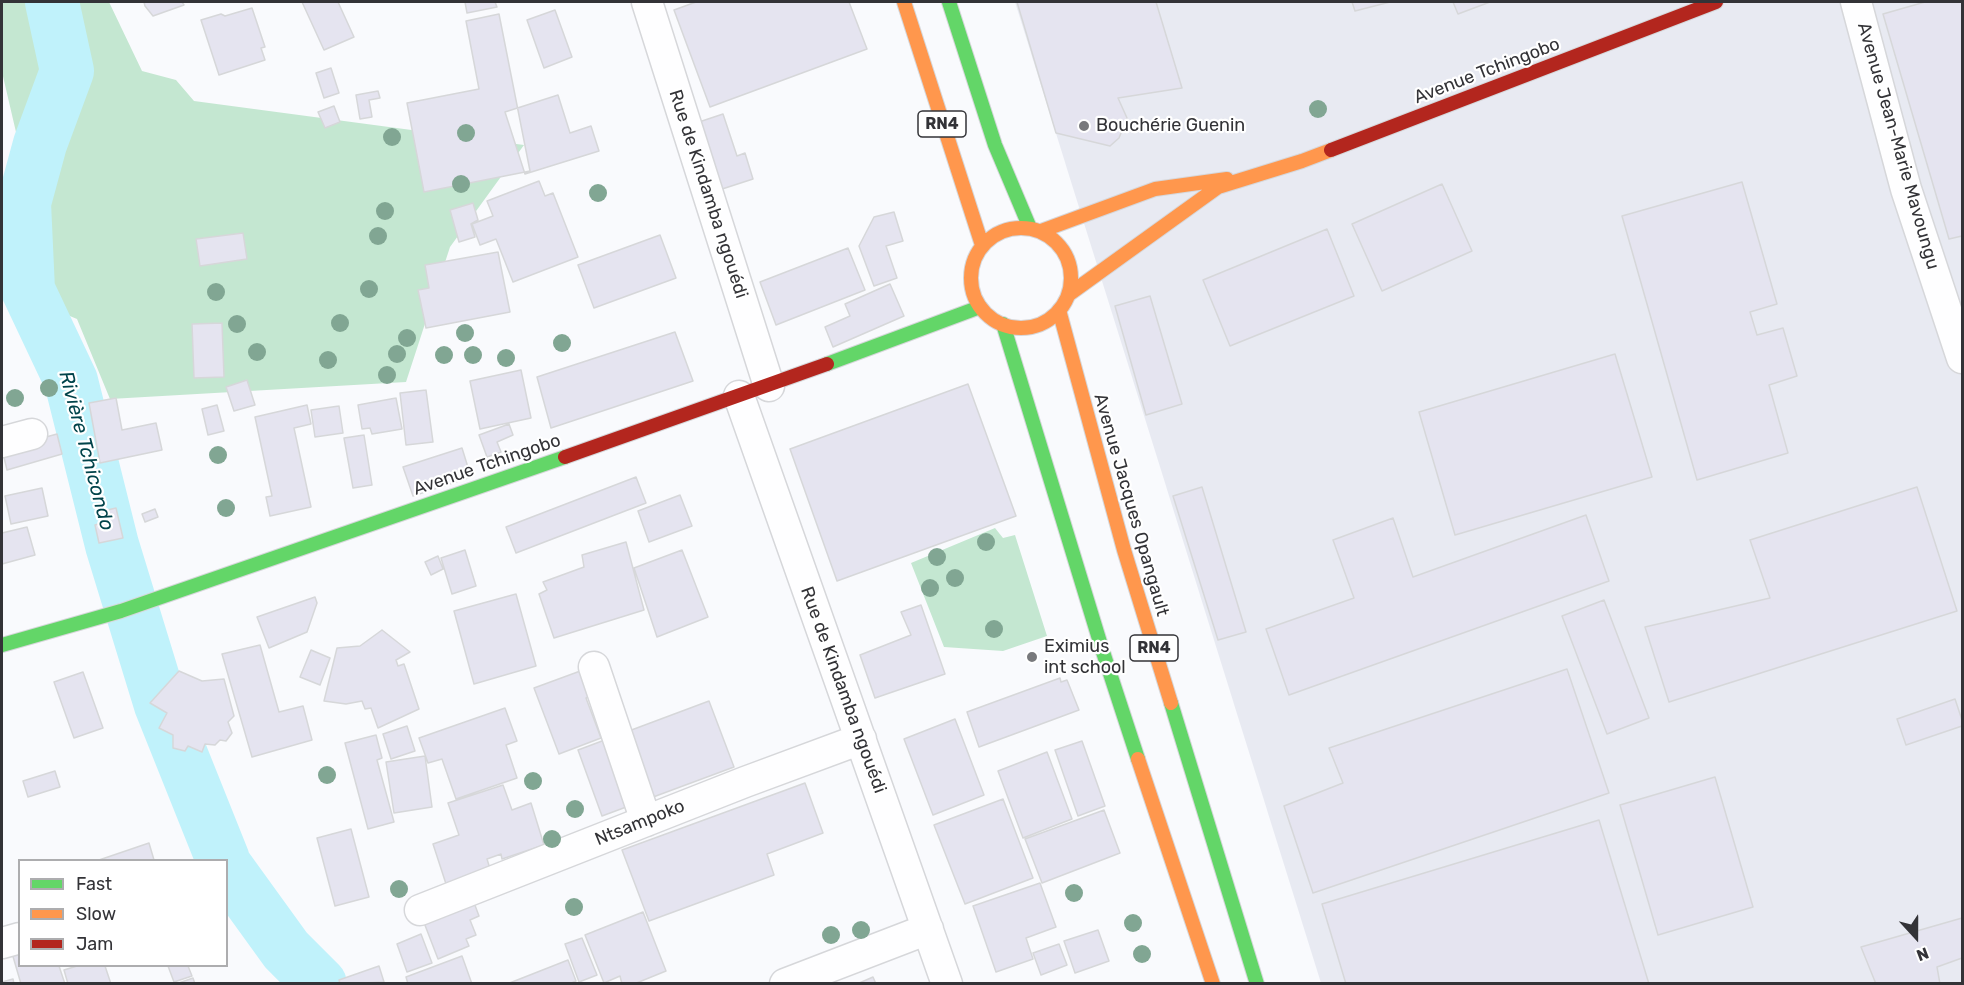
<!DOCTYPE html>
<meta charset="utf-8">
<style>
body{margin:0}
#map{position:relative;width:1964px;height:985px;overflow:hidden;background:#f9fafd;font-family:Rubik,sans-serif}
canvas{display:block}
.frame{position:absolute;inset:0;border:3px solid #333337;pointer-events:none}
.legend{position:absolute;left:18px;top:859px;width:210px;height:108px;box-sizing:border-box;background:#fff;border:2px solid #adadaf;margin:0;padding:8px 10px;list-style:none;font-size:18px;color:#333337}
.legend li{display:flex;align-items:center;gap:12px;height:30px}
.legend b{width:30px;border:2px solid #adadaf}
.north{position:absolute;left:1886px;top:907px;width:60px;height:60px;-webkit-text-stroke:4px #fff;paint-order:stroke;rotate:159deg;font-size:16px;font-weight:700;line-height:24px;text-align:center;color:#333337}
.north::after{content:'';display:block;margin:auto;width:21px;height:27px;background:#333337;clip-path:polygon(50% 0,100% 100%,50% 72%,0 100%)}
</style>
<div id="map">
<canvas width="1964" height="985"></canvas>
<div class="frame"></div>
<ul class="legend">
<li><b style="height:8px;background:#63d668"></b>Fast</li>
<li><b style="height:8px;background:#ff974d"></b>Slow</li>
<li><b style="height:8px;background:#b3261e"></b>Jam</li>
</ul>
<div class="north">N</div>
</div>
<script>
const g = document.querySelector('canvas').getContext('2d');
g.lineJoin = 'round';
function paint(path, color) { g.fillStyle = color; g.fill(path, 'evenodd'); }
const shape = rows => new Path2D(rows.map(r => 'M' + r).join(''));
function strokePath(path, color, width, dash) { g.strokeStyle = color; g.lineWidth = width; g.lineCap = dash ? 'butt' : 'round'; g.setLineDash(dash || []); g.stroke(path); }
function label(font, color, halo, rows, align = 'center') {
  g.font = font + ' Rubik,sans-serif'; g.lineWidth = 4.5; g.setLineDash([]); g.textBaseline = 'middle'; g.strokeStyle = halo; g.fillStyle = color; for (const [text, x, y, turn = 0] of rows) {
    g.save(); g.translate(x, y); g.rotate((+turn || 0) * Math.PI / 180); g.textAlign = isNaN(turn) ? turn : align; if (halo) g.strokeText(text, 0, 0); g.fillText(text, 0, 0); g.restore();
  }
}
const built = shape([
 [1015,2,1962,2,1962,983,1321,983]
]);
const green = shape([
 [2,2,109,2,142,71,176,80,194,101,524,145,450,247,406,382,110,399,77,319,15,293,15,209,19,145,2,72],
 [995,528,1003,538,1015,535,1047,636,1003,651,944,647,911,563]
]);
const river = shape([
 [52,2,67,71,40,144,24,203,28,290,71,381,112,545,161,705,223,860],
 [226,867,286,950,320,984]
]);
const building = shape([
 [144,2,182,2,184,5,153,16,145,6,144,2],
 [302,2,338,2,354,37,324,50,302,2],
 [465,2,495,2,497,7,467,13,465,2],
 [696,2,849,2,867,49,710,107,674,10,696,2],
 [1017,2,1156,2,1182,88,1118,98,1127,118,1119,138,1110,146,1056,133,1017,2],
 [1352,2,1390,2,1355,11,1352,2],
 [1453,2,1490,2,1458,14,1453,2],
 [1925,2,1962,2,1962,236,1949,239,1883,14,1925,2],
 [252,8,265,47,261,48,265,60,219,75,201,20,221,14,225,16,252,8],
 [555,10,572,57,544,68,527,20,555,10],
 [499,14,530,171,424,192,407,103,479,89,466,21,499,14],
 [331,68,339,93,324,98,316,73,331,68],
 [378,91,380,98,369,100,372,117,360,119,356,95,378,91],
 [558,95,570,133,591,126,599,151,525,174,505,112,558,95],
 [334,106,340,122,325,128,318,112,334,106],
 [723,114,737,156,745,153,753,179,716,191,693,124,723,114],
 [539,181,545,196,553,193,578,257,513,282,496,239,480,245,472,224,493,216,487,201,539,181],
 [1742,182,1777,304,1750,312,1757,335,1783,328,1797,376,1769,385,1788,453,1697,480,1622,216,1742,182],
 [1442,184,1472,251,1382,291,1352,224,1442,184],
 [473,203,478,220,471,224,475,237,459,242,450,210,473,203],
 [894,212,903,241,886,246,897,278,874,286,859,246,874,217,894,212],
 [1327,229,1354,296,1230,346,1203,280,1327,229],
 [243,233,247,259,200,266,196,239,243,233],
 [660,235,676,278,594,308,578,265,660,235],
 [848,248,865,290,776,325,760,282,848,248],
 [498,252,510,312,426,328,418,290,429,288,425,265,498,252],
 [890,284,904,316,833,347,825,327,850,316,845,304,890,284],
 [1150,296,1182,404,1146,415,1115,306,1150,296],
 [222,323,224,377,194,378,192,324,222,323],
 [675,332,693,381,551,428,537,377,675,332],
 [1615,354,1652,477,1455,535,1419,412,1615,354],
 [521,370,531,418,480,429,470,381,521,370],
 [247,380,255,405,234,411,226,387,247,380],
 [968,384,1016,516,837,581,790,449,968,384],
 [426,390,433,442,406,445,400,393,426,390],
 [116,398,122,430,156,423,162,450,100,463,89,403,116,398],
 [396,398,402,429,372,434,370,428,362,429,358,405,396,398],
 [217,405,224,431,208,435,202,409,217,405],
 [307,405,311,424,294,428,311,507,270,516,266,497,272,496,255,417,307,405],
 [339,406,343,433,315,437,311,410,339,406],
 [509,424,513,435,497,442,501,452,487,457,479,435,509,424],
 [57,434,62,454,7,470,2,449,57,434],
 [364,435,372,485,353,488,344,438,364,435],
 [462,448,471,477,413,496,403,467,462,448],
 [636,477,646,503,516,553,506,527,636,477],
 [1202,487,1246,632,1218,640,1173,496,1202,487],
 [1917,487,1957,611,1669,702,1645,627,1770,598,1750,540,1917,487],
 [42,488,48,516,11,524,5,496,42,488],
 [680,495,692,526,649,542,638,511,680,495],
 [116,508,123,538,99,543,95,525,105,522,103,511,116,508],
 [155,509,158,517,145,522,142,514,155,509],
 [1586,515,1609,581,1289,695,1266,629,1354,598,1333,540,1393,518,1413,577,1586,515],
 [27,527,35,555,2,564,2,533,27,527],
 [626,542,644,610,554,638,539,594,547,590,543,582,584,567,582,555,626,542],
 [465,550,476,586,452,594,441,558,465,550],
 [682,550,708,617,657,637,634,568,682,550],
 [438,556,443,569,431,575,425,562,438,556],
 [516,594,536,666,474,684,454,611,516,594],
 [315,597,317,603,307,632,269,648,257,617,315,597],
 [1604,600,1649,718,1607,734,1562,616,1604,600],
 [921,605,945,674,875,698,860,655,911,635,901,612,921,605],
 [382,630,410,652,396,660,398,666,404,664,419,709,378,728,371,708,365,709,362,701,346,704,324,701,337,648,360,646,382,630],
 [260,645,279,712,303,706,312,740,252,757,222,654,260,645],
 [311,650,330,658,320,685,300,677,311,650],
 [1567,669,1609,793,1313,893,1284,806,1343,783,1329,748,1567,669],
 [583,670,593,695,586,698,601,738,559,754,534,688,583,670],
 [179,671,202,681,224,679,234,716,228,722,232,733,226,741,220,740,215,745,205,744,202,752,188,746,185,751,173,748,173,735,159,728,167,713,150,703,179,671],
 [83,672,103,728,74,738,54,682,83,672],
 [1060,678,1061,682,1067,680,1079,710,979,747,967,712,1060,678],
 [1955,699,1962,720,1962,726,1906,745,1897,719,1955,699],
 [709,701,734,767,602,816,578,750,709,701],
 [505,708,517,741,506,745,517,778,456,799,442,759,428,763,419,738,505,708],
 [955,719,984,795,933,815,904,739,955,719],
 [407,726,415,751,391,759,383,734,407,726],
 [376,735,382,758,377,760,394,822,368,829,345,743,376,735],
 [1082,741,1105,806,1078,816,1055,750,1082,741],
 [1047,752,1072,819,1023,838,998,771,1047,752],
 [425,756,432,807,394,813,386,762,425,756],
 [55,771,60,787,28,797,23,781,55,771],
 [1715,777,1753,907,1658,935,1620,805,1715,777],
 [805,783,823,833,767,854,774,875,649,921,622,850,805,783],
 [503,785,512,810,531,803,544,845,502,859,501,854,487,859,491,872,447,887,433,844,459,835,448,803,503,785],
 [1003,799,1033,878,965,904,934,825,1003,799],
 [1104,810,1120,853,1042,883,1025,839,1104,810],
 [1599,820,1649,984,1346,984,1322,904,1599,820],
 [351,829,369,897,335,906,317,838,351,829],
 [149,843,154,860,99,860,149,843],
 [1040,883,1056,927,1026,938,1033,959,996,972,973,906,1040,883],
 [473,900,479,916,470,920,476,935,466,939,469,946,438,959,423,920,473,900],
 [643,912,666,971,634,984,622,984,620,976,604,983,585,935,643,912],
 [1962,918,1962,958,1937,967,1940,984,1876,984,1861,947,1962,918],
 [1098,930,1109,961,1075,973,1064,941,1098,930],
 [421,934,432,963,407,972,397,944,421,934],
 [582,938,597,975,579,982,565,944,582,938],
 [1059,944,1067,965,1041,975,1033,953,1059,944],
 [20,951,20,966,59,966,65,984,21,984,12,953,20,951],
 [462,956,472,984,408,984,406,977,462,956],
 [568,960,576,981,569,984,507,984,568,960],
 [77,966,105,966,111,984,68,984,64,970,77,966],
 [168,966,188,966,192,976,174,982,168,966],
 [379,966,384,982,340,984,339,980,379,966],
 [873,977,876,984,857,984,873,977],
 [193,978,195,984,176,984,193,978],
 [13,979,14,984,2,984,2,982,13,979]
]);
const street = shape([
 [647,2,769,386],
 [1856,2,1906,189,1962,358],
 [739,396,947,984],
 [2,442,32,434],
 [594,667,646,821],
 [420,910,745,782,861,739],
 [2,943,20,938],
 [785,984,928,929]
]);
const fast = shape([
 [949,2,995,145,1030,228],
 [1003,324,1103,652,1138,759],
 [827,364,980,307],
 [2,645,121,611,565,457],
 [1171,703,1257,984]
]);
const slow = shape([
 [904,2,982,245],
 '971 278a50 50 0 1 1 100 0a50 50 0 1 1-100 0Z',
 [1041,231,1155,189,1227,179],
 [1068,295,1218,187,1302,161,1331,150],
 [1059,310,1124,550,1171,703],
 [1138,759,1213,984]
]);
const jam = shape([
 [1331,150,1716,2],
 [565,457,827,364]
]);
const trees = [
 [1318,109],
 [466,133],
 [392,137],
 [461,184],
 [598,193],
 [385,211],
 [378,236],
 [369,289],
 [216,292],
 [340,323],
 [237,324],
 [465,333],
 [407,338],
 [562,343],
 [257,352],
 [397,354],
 [444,355],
 [473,355],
 [506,358],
 [328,360],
 [387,375],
 [49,388],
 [15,398],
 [218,455],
 [226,508],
 [986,542],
 [937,557],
 [955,578],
 [930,588],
 [994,629],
 [327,775],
 [533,781],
 [575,809],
 [552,839],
 [399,889],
 [1074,893],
 [574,907],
 [1133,923],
 [861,930],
 [831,935],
 [1142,954]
];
const markers = [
 [1084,126,6,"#78797c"],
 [1032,657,6,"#78797c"]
];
const shields = [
 [942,124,48],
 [1154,648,48]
];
const shieldNames = [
 ["RN4",942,124],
 ["RN4",1154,648]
];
const streetNames = [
 ["Avenue Tchingobo",1487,71,-21],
 ["Avenue Jean-Marie Mavoungu",1898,146,74],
 ["Rue de Kindamba ngouédi",708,194,72],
 ["Avenue Tchingobo",487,465,-19],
 ["Avenue Jacques Opangault",1131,505,74],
 ["Rue de Kindamba ngouédi",843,690,70],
 ["Ntsampoko",640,823,-22]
];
const poiNames = [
 ["Bouchérie Guenin",1096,126],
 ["Eximius",1044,647],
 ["int school",1044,668]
];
const waterNames = [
 ["Rivière Tchicondo",86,451,75]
];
paint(built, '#e8eaf2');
paint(green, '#c4e7d1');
strokePath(river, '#c0f2fb', 54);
paint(building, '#e5e4f0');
strokePath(building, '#d6d7d9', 1.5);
strokePath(street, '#d6d7da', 33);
strokePath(fast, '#d6d7da', 16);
strokePath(slow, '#d6d7da', 16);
strokePath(jam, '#d6d7da', 16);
strokePath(street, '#fefeff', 30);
strokePath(fast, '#63d668', 14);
strokePath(slow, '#ff974d', 14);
strokePath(jam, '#b3261e', 14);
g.fillStyle = '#81a693';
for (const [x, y] of trees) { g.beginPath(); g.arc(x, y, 9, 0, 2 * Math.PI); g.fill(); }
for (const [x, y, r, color] of markers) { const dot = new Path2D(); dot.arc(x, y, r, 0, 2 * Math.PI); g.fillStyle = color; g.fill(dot); strokePath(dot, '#fff', 2); }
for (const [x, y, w] of shields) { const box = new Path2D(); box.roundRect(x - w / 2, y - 13, w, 26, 4.5); g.fillStyle = '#fff'; g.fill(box); strokePath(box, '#333337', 1.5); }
label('bold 16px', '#333337', null, shieldNames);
label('18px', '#333337', '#fff', streetNames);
label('18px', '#333337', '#fff', poiNames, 'left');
label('italic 20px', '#00434a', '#fff', waterNames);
</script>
